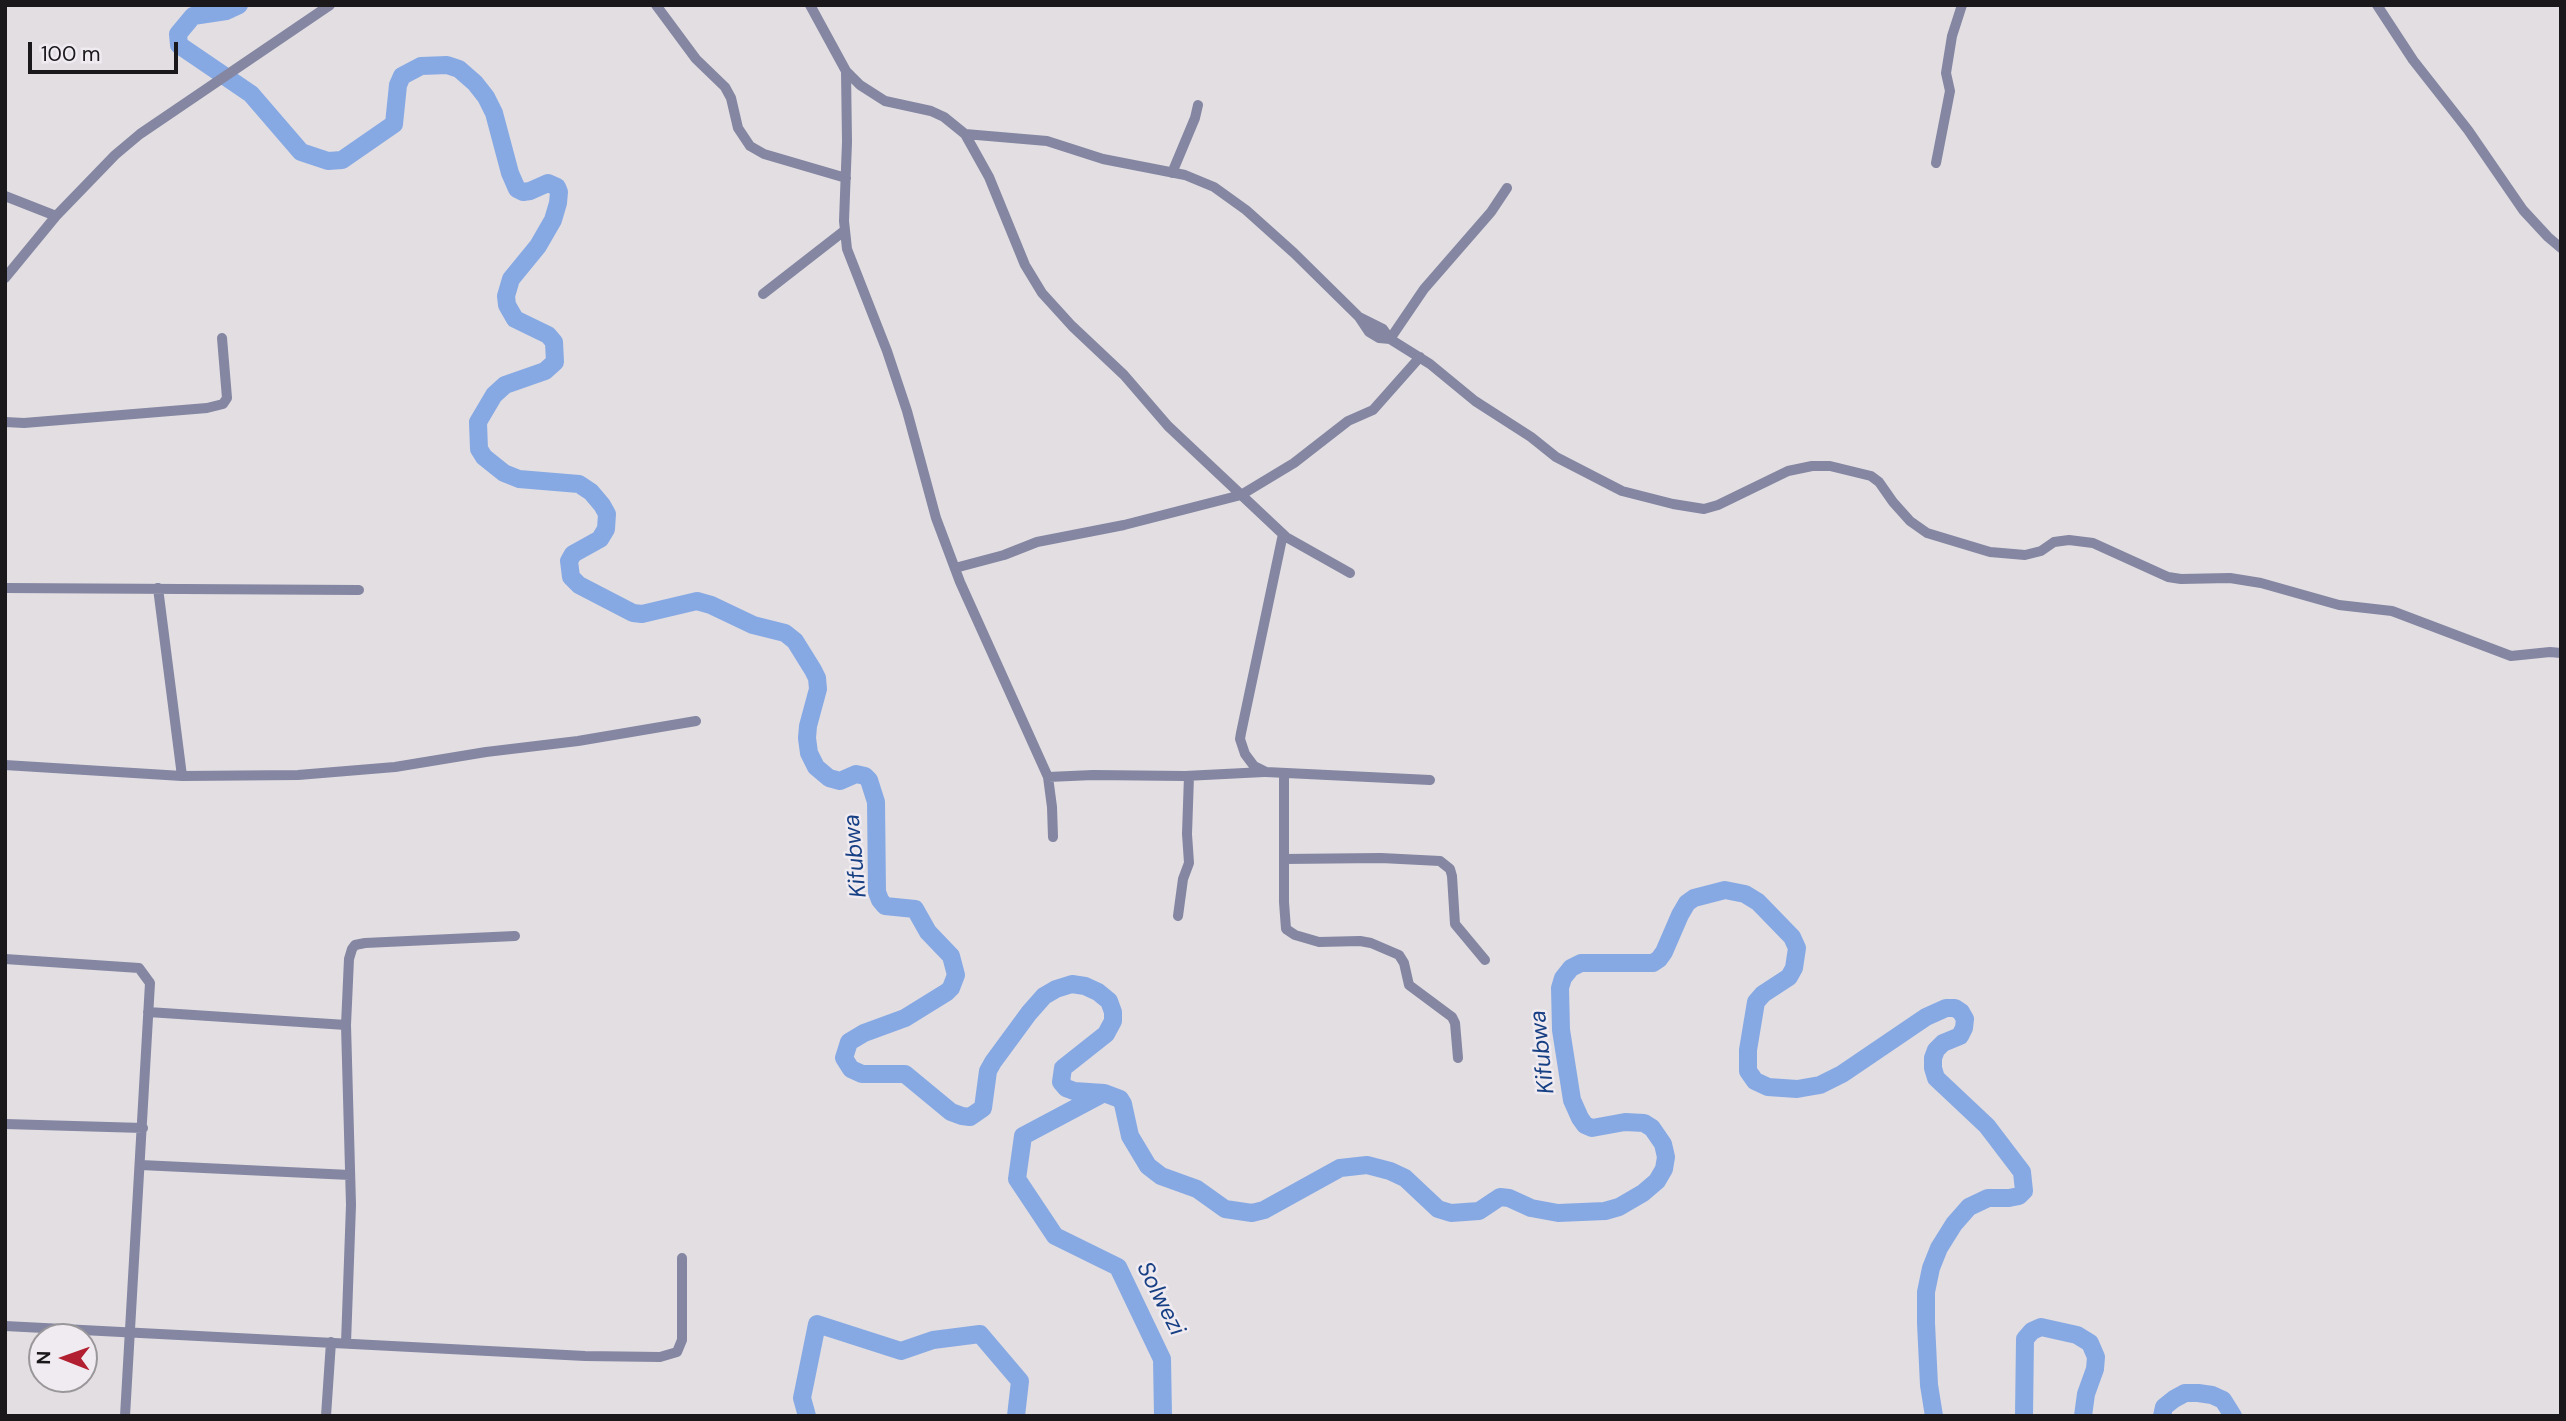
<!DOCTYPE html>
<style>
body{margin:0}
#map{position:relative;width:2566px;height:1421px;overflow:hidden;background:#e2dee2;font-family:"DM Sans",sans-serif}
canvas{display:block}
.frame{position:absolute;inset:0;border:7px solid #1a181a;pointer-events:none}
.north{position:absolute;left:28px;top:1323px;width:70px;height:70px;box-sizing:border-box;background:#efebf0;border:2px solid #9a979a;border-radius:50%;rotate:271deg;font-size:19px;font-weight:700;line-height:28px;text-align:center;color:#1a181a}
.north::after{content:'';display:block;margin:auto;width:24px;height:32px;background:#b21f30;clip-path:polygon(50% 0,100% 100%,50% 72%,0 100%)}
.scale{position:absolute;left:28px;top:42px;width:150px;height:32px;box-sizing:border-box;border:4px solid #1a181a;border-top:0;padding-left:9px;font-size:21px;line-height:24px;white-space:nowrap;color:#1a181a;-webkit-text-stroke:5px #efebf0;paint-order:stroke}
</style>
<div id="map">
<canvas width="2566" height="1421"></canvas>
<div class="frame"></div>
<div class="north">N</div>
<div class="scale">100 m</div>
</div>
<script>
const g = document.querySelector('canvas').getContext('2d');
g.lineJoin = 'round';
const shape = rows => new Path2D(rows.map(r => 'M' + r).join(''));
function strokePath(path, color, width, dash) { g.strokeStyle = color; g.lineWidth = width; g.lineCap = dash ? 'butt' : 'round'; g.setLineDash(dash || []); g.stroke(path); }
function label(font, color, halo, rows, align = 'center') {
  g.font = font + ' "DM Sans",sans-serif'; g.lineWidth = 5; g.setLineDash([]); g.textBaseline = 'middle'; g.strokeStyle = halo; g.fillStyle = color; for (const [text, x, y, turn = 0] of rows) {
    g.save(); g.translate(x, y); g.rotate((+turn || 0) * Math.PI / 180); g.textAlign = isNaN(turn) ? turn : align; if (halo) g.strokeText(text, 0, 0); g.fillText(text, 0, 0); g.restore();
  }
}
const river = shape([
 [239,5,226,11,193,16,178,34,179,45,251,94,301,152,328,161,342,160,394,124,398,85,402,76,421,66,447,65,459,69,475,83,486,97,494,113,510,173,517,189,523,192,530,191,548,183,557,187,559,192,558,203,553,220,538,246,511,279,506,296,507,305,515,319,548,335,554,342,555,362,545,371,505,385,494,395,478,422,479,449,484,457,504,473,519,479,579,484,591,492,602,505,607,514,606,529,600,539,573,554,569,561,571,577,579,585,633,613,642,614,697,601,711,605,753,625,785,633,795,641,813,670,817,678,818,689,808,726,807,738,809,753,816,767,829,778,840,781,856,774,865,776,869,780,876,802,877,892,880,900,885,906,915,909,928,932,951,956,956,975,951,988,947,992,905,1018,864,1033,849,1042,844,1058,851,1069,862,1074,905,1074,951,1112,962,1116,970,1117,983,1108,988,1071,993,1062,1029,1013,1044,996,1056,989,1072,984,1085,986,1098,992,1109,1001,1113,1012,1113,1021,1106,1034,1063,1068,1061,1082,1066,1088,1074,1091,1104,1093,1120,1099,1123,1104,1130,1136,1148,1166,1161,1176,1197,1189,1225,1209,1252,1213,1264,1210,1340,1168,1367,1165,1390,1171,1405,1178,1438,1209,1451,1213,1479,1211,1500,1197,1509,1198,1531,1208,1558,1213,1605,1211,1619,1207,1643,1193,1657,1181,1664,1169,1666,1157,1663,1144,1652,1128,1644,1123,1625,1122,1592,1128,1585,1125,1580,1118,1572,1100,1561,1030,1560,988,1563,978,1571,968,1581,963,1653,963,1659,959,1664,952,1680,915,1687,903,1694,898,1725,890,1745,894,1758,902,1792,937,1797,948,1794,968,1789,977,1763,994,1756,1002,1748,1050,1748,1071,1755,1081,1768,1087,1797,1089,1820,1085,1842,1074,1926,1017,1946,1008,1955,1008,1961,1012,1965,1019,1964,1028,1960,1036,1943,1043,1936,1050,1933,1058,1933,1068,1936,1078,1987,1126,2022,1172,2024,1191,2019,1196,2009,1198,1988,1198,1969,1207,1954,1224,1939,1248,1931,1268,1926,1292,1926,1323,1929,1385,1934,1416],
 [1104,1093,1023,1136,1017,1179,1055,1236,1118,1267,1162,1359,1163,1416],
 [807,1416,802,1398,817,1324,901,1351,933,1340,980,1334,1020,1381,1016,1416],
 [2024,1416,2025,1339,2032,1331,2041,1327,2077,1335,2090,1343,2096,1357,2095,1369,2086,1394,2083,1416],
 [2162,1416,2164,1407,2174,1399,2185,1393,2198,1393,2212,1395,2223,1400,2233,1416]
]);
const street = shape([
 [656,5,696,59,725,87,731,98,738,128,750,146,764,154,846,178],
 [810,5,846,71,860,85,885,101,931,111,944,117,965,134,989,177,1025,265,1042,293,1072,326,1124,375,1168,426,1286,537,1350,573],
 [2377,5,2413,60,2468,130,2523,210,2548,237,2561,248],
 [846,71,847,142,844,221,847,249,887,351,907,411,936,518,960,582,1048,777,1052,807,1053,837],
 [965,134,1047,141,1103,159,1185,175,1214,187,1246,210,1294,253,1359,317,1369,332,1379,338,1390,339],
 [1936,163,1950,91,1946,73,1952,36,1962,5],
 [1172,173,1195,118,1198,105],
 [5,196,56,216],
 [5,278,56,216,115,155,140,134,330,5],
 [763,294,844,231],
 [1359,317,1383,329,1390,339,1430,364,1475,401,1531,437,1556,457,1622,491,1673,504,1704,509,1718,505,1788,471,1812,466,1830,466,1871,476,1879,482,1893,502,1910,521,1927,533,1990,552,2025,555,2041,551,2054,542,2069,540,2093,543,2168,577,2181,579,2230,578,2261,583,2339,605,2392,611,2511,656,2550,652,2561,653],
 [1390,339,1424,289,1491,212,1507,188],
 [5,422,24,423,207,408,223,404,227,398,222,338],
 [1283,534,1241,733,1240,739,1245,754,1254,766,1266,772,1430,780],
 [955,568,1004,555,1037,542,1124,525,1241,495,1294,463,1348,421,1373,410,1420,357],
 [5,588,359,590],
 [158,588,182,776],
 [5,765,182,776,298,775,395,767,486,752,578,741,696,721],
 [1284,773,1284,902,1286,929,1295,935,1319,942,1360,941,1371,943,1399,955,1404,963,1409,985,1452,1017,1455,1023,1458,1058],
 [1048,777,1093,775,1185,776,1264,772],
 [1284,859,1381,858,1440,861,1450,869,1452,876,1455,924,1485,960],
 [1178,916,1183,879,1189,863,1187,834,1189,776],
 [5,959,139,968,150,983,125,1416],
 [148,1012,346,1025],
 [5,1124,143,1128],
 [141,1165,350,1175],
 [5,1326,585,1356,660,1357,677,1352,682,1340,682,1258],
 [346,1343,351,1205,346,1025,349,959,352,949,355,945,365,943,515,936],
 [326,1416,331,1342]
]);
const waterNames = [
 ["Kifubwa",856,856,-95],
 ["Kifubwa",1543,1052,-96],
 ["Solwezi",1160,1299,63]
];
strokePath(river, '#86a9e4', 18);
strokePath(street, '#8486a2', 10);
label('italic 23px', '#173f84', '#efebf0', waterNames);
</script>
